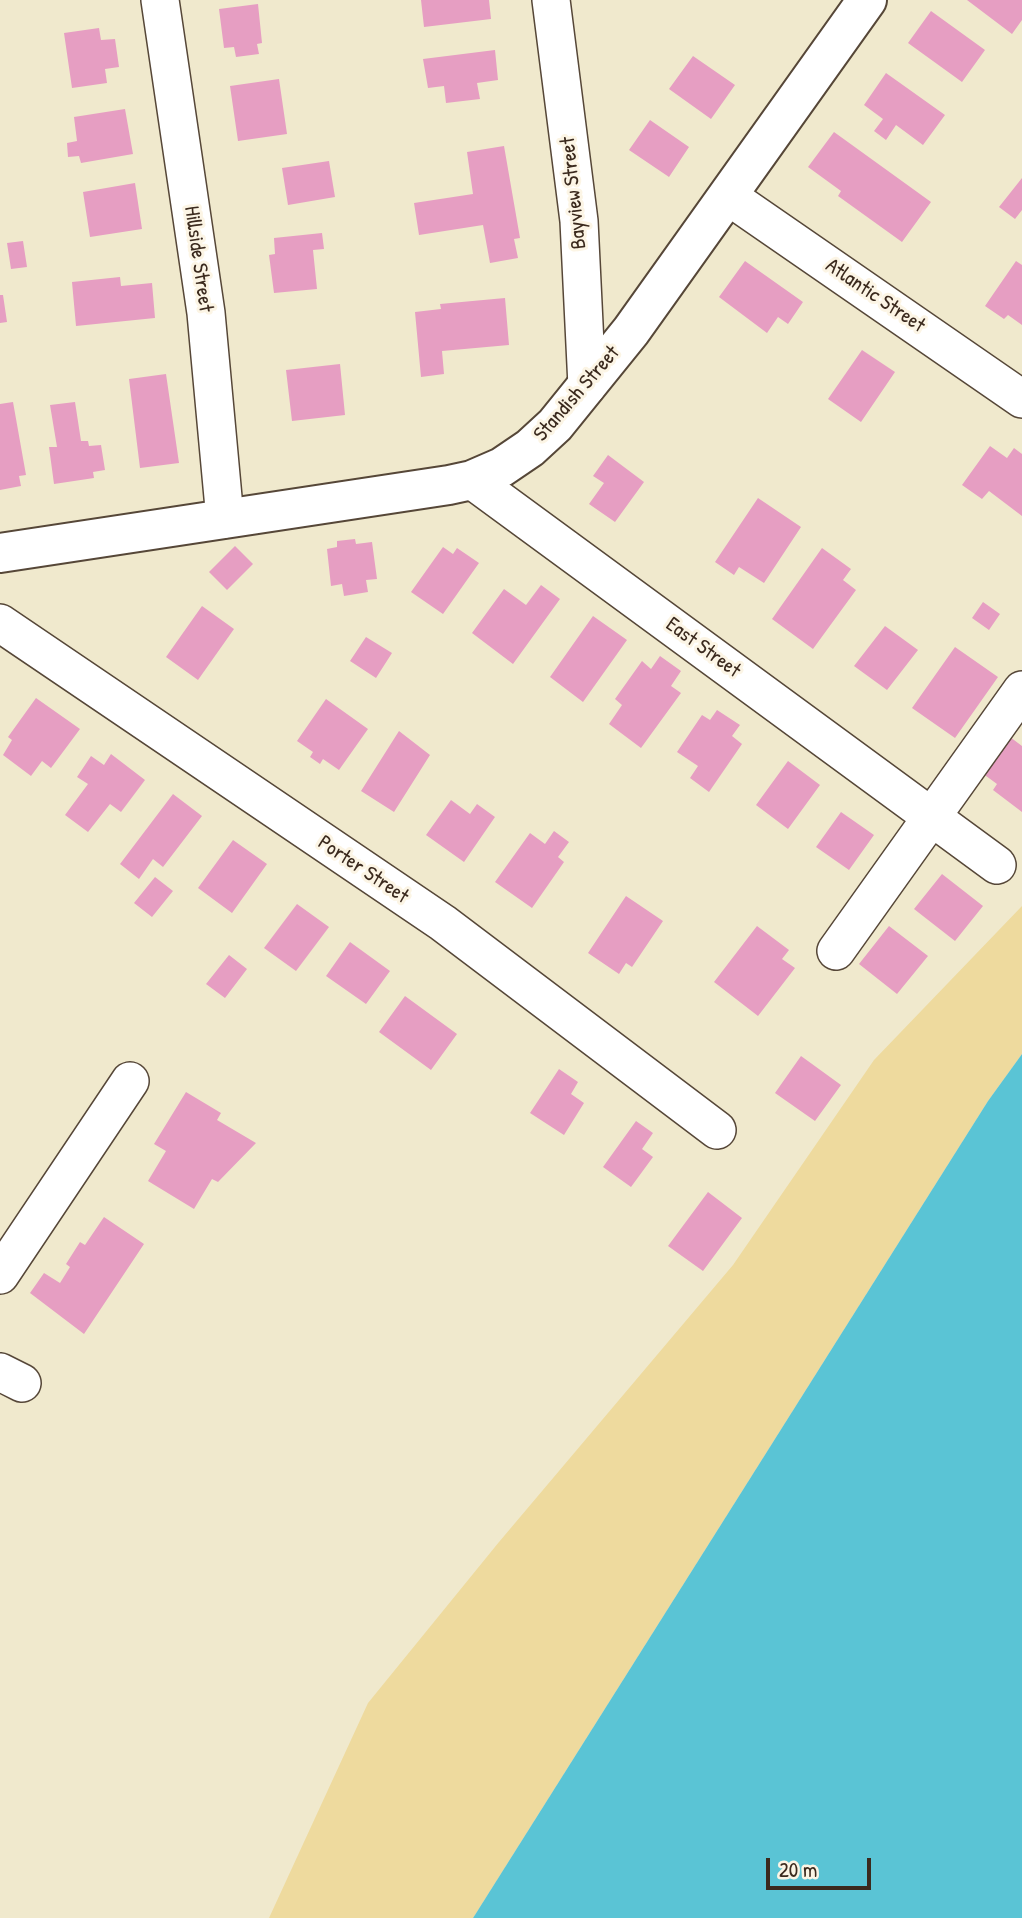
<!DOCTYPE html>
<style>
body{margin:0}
#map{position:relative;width:1022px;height:1918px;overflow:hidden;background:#f0e9cd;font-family:"Patrick Hand",sans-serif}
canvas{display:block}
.scale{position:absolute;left:766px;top:1858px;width:105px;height:32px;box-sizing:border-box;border:4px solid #3b2a1e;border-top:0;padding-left:9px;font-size:21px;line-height:24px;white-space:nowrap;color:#3b2a1e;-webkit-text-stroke:5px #fcf5e5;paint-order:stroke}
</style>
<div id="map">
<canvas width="1022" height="1918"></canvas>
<div class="scale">20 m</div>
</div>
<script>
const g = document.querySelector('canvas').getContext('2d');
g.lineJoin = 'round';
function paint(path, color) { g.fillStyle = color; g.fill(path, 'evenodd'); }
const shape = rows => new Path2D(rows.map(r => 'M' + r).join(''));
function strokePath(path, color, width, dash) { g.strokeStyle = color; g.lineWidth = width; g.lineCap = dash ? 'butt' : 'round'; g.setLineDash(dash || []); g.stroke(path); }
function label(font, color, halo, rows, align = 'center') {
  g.font = font + ' "Patrick Hand",sans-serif'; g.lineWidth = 6; g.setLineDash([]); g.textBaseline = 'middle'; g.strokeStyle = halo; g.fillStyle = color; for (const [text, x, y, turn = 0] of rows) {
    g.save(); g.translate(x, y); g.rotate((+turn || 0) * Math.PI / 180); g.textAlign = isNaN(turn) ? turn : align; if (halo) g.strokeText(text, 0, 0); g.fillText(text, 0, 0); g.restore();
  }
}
const sand = shape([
 [1022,906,1022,1054,988,1101,473,1918,269,1918,368,1703,499,1542,733,1265,874,1060]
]);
const water = shape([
 [1022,1054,1022,1918,473,1918,988,1101]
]);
const building = shape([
 [421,0,489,0,491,19,424,27],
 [967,0,1022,0,1022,20,1012,34],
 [258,4,262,43,257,44,259,54,236,57,234,47,224,48,219,9],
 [931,11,985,50,962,82,908,43],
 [99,28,101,40,115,39,119,67,105,69,107,83,72,88,64,33],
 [495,50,498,80,477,83,480,99,446,103,444,86,428,88,423,59],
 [693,56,735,85,711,119,669,89],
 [886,73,945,115,923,145,896,125,886,140,874,131,883,119,864,105],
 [279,79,287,134,238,141,230,86],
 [125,109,133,154,81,163,79,156,68,157,67,143,77,141,74,117],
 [650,120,689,147,669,177,629,150],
 [834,132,931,202,902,242,838,196,841,191,808,167],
 [504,146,520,238,514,239,518,258,490,263,483,225,419,235,414,203,473,194,467,152],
 [329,161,335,197,288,205,282,168],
 [1022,178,1022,210,1015,219,999,207],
 [135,183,142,229,90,237,83,192],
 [322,233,324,249,313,250,317,289,274,293,269,255,275,254,274,238],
 [23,241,27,267,11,269,7,243],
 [745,261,803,302,788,324,778,317,767,333,719,297],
 [1016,261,1022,265,1022,325,1008,315,1004,319,985,306],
 [120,277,121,286,152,283,155,318,76,326,72,282],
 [0,295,3,295,7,322,0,323],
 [505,298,509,345,442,351,444,374,421,377,415,312,441,309,440,304],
 [862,350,895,372,861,422,828,399],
 [340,364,345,415,292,421,286,370],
 [166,374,179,463,140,468,129,379],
 [13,402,26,475,19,476,21,486,0,490,0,404],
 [75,402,81,441,88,441,89,446,101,445,105,470,93,472,94,478,54,484,49,447,57,447,50,405],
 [990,446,1007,458,1014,448,1022,454,1022,516,989,491,982,499,962,485],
 [608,455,644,482,615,522,589,504,604,483,593,476],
 [758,498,801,527,764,583,739,567,734,575,715,562],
 [355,539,356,544,372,542,377,579,366,580,368,592,344,596,342,584,331,586,327,549,337,547,337,541],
 [235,546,253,564,227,590,209,572],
 [443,547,453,554,457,548,479,563,443,614,411,592],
 [822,548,851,569,843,580,856,590,813,649,772,619],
 [541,585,560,599,513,664,472,633,504,589,526,605],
 [983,602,1000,614,989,630,972,618],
 [202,606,234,629,198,680,166,657],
 [593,616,627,640,583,702,550,677],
 [885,626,918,650,887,690,854,666],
 [366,637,392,653,376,678,350,661],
 [955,647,998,677,955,738,912,708],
 [660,656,681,671,671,686,681,693,641,748,609,724,622,705,615,699,642,661,651,669],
 [36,698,80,729,51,768,42,761,31,776,3,755,12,740,8,737],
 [326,699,368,729,339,770,323,759,320,764,310,757,313,752,297,741],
 [717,710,740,725,732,736,742,744,709,792,690,778,698,766,677,752,702,715,710,720],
 [399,731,430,755,394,812,361,791],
 [1010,737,1022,746,1022,812,993,790,997,784,982,773],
 [111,754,145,780,121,812,110,804,88,832,65,815,88,784,77,777,91,756,104,765],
 [788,761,820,785,788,829,756,805],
 [173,794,202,816,163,867,153,859,139,879,120,864],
 [451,800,470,814,477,804,495,817,464,862,426,835],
 [841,812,874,835,849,870,816,847],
 [554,831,569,842,558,857,564,862,532,908,495,882,530,833,545,844],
 [233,840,267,864,232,913,198,888],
 [942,874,983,906,955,941,914,909],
 [155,877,173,891,152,917,134,903],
 [626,896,663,921,632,967,626,963,619,974,588,953],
 [297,904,329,927,296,971,264,948],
 [757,926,789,950,782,959,795,968,758,1016,714,982],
 [889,926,928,956,897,994,859,964],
 [350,942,390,971,366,1004,326,976],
 [229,955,247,969,225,998,206,984],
 [405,996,457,1034,431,1070,379,1032],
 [801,1056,841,1085,815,1121,775,1093],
 [559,1069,578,1082,571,1094,584,1103,564,1135,530,1113],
 [186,1092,221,1113,217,1120,256,1143,218,1182,212,1179,194,1209,148,1181,166,1151,154,1144],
 [636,1121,653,1133,642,1149,653,1157,631,1187,603,1167],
 [708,1192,742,1218,703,1271,668,1246],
 [104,1217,144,1244,84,1334,30,1293,44,1273,60,1283,70,1267,66,1264,80,1242,85,1245]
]);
const minor = shape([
 [160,0,206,313,225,519],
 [551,0,579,221,587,386],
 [728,196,1022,399],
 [472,480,997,865],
 [0,623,443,923,717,1130],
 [836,951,1022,690],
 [0,1275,130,1081],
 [0,1372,22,1383]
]);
const tertiary = shape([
 [0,553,449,485,472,480,502,467,530,448,555,425,631,331,867,0]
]);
const streetNames = [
 ["Bayview Street",574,193,-96],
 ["Hillside Street",198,259,82],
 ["Atlantic Street",875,296,34],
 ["Standish Street",577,394,-49],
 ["East Street",703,648,36],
 ["Porter Street",363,870,34]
];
paint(sand, '#eeda9e');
paint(water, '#5ac4d5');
paint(building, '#e69ec2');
strokePath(minor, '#564738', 40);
strokePath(tertiary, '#564738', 42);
strokePath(minor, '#fff', 37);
strokePath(tertiary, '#fff', 38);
label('21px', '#3b2a1e', '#fcf5e5', streetNames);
</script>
